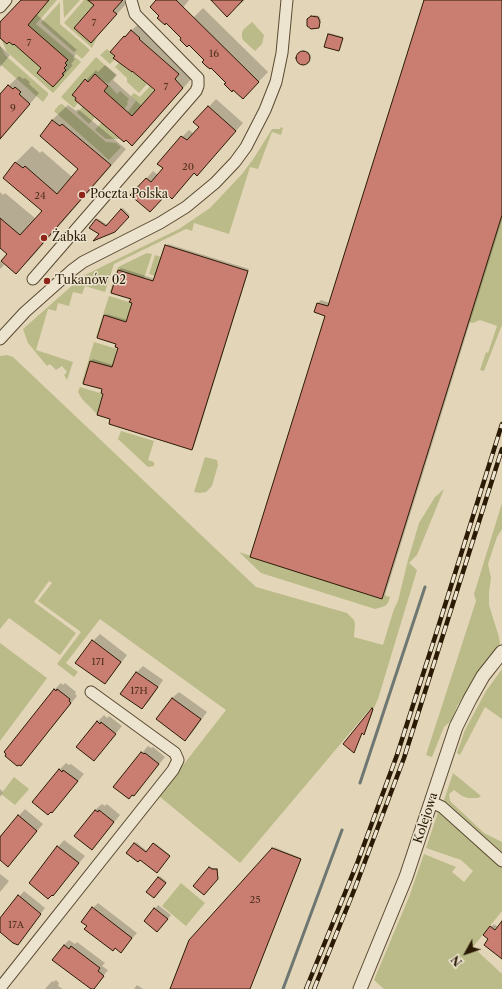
<!DOCTYPE html>
<meta charset="utf-8">
<style>
body{margin:0}
#map{position:relative;width:502px;height:989px;overflow:hidden;background:#e3d5b7;font-family:"Libre Caslon Text",serif}
canvas{display:block}
.north{position:absolute;left:446px;top:933px;width:40px;height:40px;-webkit-text-stroke:3px #ede4d0;paint-order:stroke;rotate:230deg;font-size:11px;font-weight:700;line-height:16px;text-align:center;color:#2b1b05}
.north::after{content:'';display:block;margin:auto;width:14px;height:18px;background:#2b1b05;clip-path:polygon(50% 0,100% 100%,50% 72%,0 100%)}
</style>
<div id="map">
<canvas width="502" height="989"></canvas>
<div class="north">N</div>
</div>
<script>
const g = document.querySelector('canvas').getContext('2d');
g.lineJoin = 'round';
function paint(path, color) { g.fillStyle = color; g.fill(path, 'evenodd'); }
const shape = rows => new Path2D(rows.map(r => 'M' + r).join(''));
function strokePath(path, color, width, dash) { g.strokeStyle = color; g.lineWidth = width; g.lineCap = dash ? 'butt' : 'round'; g.setLineDash(dash || []); g.stroke(path); }
function label(font, color, halo, rows, align = 'center') {
  g.font = font + ' "Libre Caslon Text",serif'; g.lineWidth = 3; g.setLineDash([]); g.textBaseline = 'middle'; g.strokeStyle = halo; g.fillStyle = color; for (const [text, x, y, turn = 0] of rows) {
    g.save(); g.translate(x, y); g.rotate((+turn || 0) * Math.PI / 180); g.textAlign = isNaN(turn) ? turn : align; if (halo) g.strokeText(text, 0, 0); g.fillText(text, 0, 0); g.restore();
  }
}
const green = shape([
 [49,0,57,0,36,24,81,62,53,93,7,52,1,39,7,44,9,42,13,45,14,44,41,68,37,74,53,87,64,75,62,74,67,65,54,48,39,36,39,35,32,28,25,24,29,22],
 [63,0,80,0,64,18],
 [84,0,88,0,95,7,92,11,90,9,74,28,91,43,98,35,92,48,64,23],
 [60,2,60,24,90,50,82,59,41,23],
 [252,22,264,35,262,44,255,51,243,40,242,37,242,32,244,29],
 [0,45,5,55,48,93,48,95,43,102,0,64],
 [107,49,115,56,113,58,115,59,110,64,100,55],
 [96,57,116,75,108,84,95,74,88,82,85,79,72,94,76,98,75,100,78,103,74,108,61,97],
 [119,63,131,72,132,71,147,84,139,93,127,82,127,78,115,67],
 [109,85,117,94,120,91,129,99,127,102,128,104,124,109,104,91],
 [150,86,154,91,132,117,127,113,136,101,131,96,134,93,140,97],
 [62,104,106,142,116,143,121,147,109,160,54,111,59,105],
 [83,106,95,117,89,124,77,113],
 [102,122,112,130,111,132,120,139,106,139,95,130],
 [281,127,283,128,281,135,272,132,258,169,250,167,229,234,194,223,192,231,186,229,114,264,105,292,85,286,82,294,73,292,69,306,58,303,56,311,48,309,36,350,73,362,67,380,64,375,67,372,62,366,56,370,50,364,47,366,28,343,23,329,83,276,179,229,210,208,242,174,254,158,272,129,280,129],
 [502,215,502,325,484,371,480,370,486,352,488,353,497,326,480,320,473,323,469,322],
 [147,253,152,254,144,278,118,270,111,293,110,291,118,267],
 [155,255,161,257,155,276,149,274],
 [109,296,132,303,126,322,104,315,97,338,96,337],
 [94,342,117,349,112,367,90,361,83,384,82,382],
 [7,355,13,357,256,587,347,613,354,620,355,624,354,637,383,645,394,609,398,601,408,560,419,523,435,497,444,489,417,555,409,563,417,570,378,699,373,710,370,709,240,863,159,796,226,710,100,619,66,663,78,672,74,677,57,664,81,632,38,601,52,583,49,581,34,602,76,633,60,655,9,618,0,629,0,356],
 [80,387,103,394,97,414,82,399,78,392],
 [121,431,154,441,148,460,154,462,154,466,148,467,118,439],
 [205,457,217,460,218,465,212,486,206,492,200,493,194,492],
 [502,503,502,529,497,537,488,564,491,578,489,592,489,605,499,637,500,645,457,706,452,720,444,727,432,757,426,755,476,601,474,594],
 [239,552,382,599,384,595,390,597,388,603,385,606,375,609,261,573],
 [0,643,47,678,0,741],
 [502,669,502,719,485,707,460,755,457,753,465,730,486,691],
 [453,773,481,796,478,798,468,798,462,796,454,790,449,794,450,801,484,833,502,842,502,853,444,800],
 [14,777,29,789,15,805,1,794],
 [438,812,442,813,502,867,502,911,473,947,502,974,502,989,384,989,374,980,409,897,424,854,456,867,452,872,464,882,473,871,461,860,426,848],
 [181,883,205,903,186,926,162,906]
]);
const shadow = shape([
 [21,0,49,0,36,14,77,50,74,52,76,54,73,58,75,59,71,64,73,65,63,76,43,68,14,43,0,36,0,24],
 [86,0,123,0,126,4,101,32,94,6],
 [158,0,189,0,178,14,160,16],
 [212,0,245,0,238,6,237,5],
 [425,0,502,0,502,220,385,595,382,598,327,315,315,312,318,303,321,300,330,303],
 [203,8,268,72,243,98,178,33],
 [314,15,319,16,321,20,319,27,308,20],
 [142,21,192,78,142,135,78,98,73,94,96,70,98,72,105,65,117,75,113,80,142,106,156,90,124,37],
 [330,33,343,37,340,49,329,34],
 [0,46,10,55,0,67],
 [303,50,309,52,311,56,309,61,303,64,299,63,296,58,297,55],
 [19,76,23,79,25,78,30,82,29,84,39,93,0,140,0,94],
 [216,99,243,123,204,167,195,172,179,190,169,195,132,195,153,171,158,175,164,168,182,137,189,130,194,134,200,126,195,122],
 [68,105,76,111,78,109,126,149,32,257,16,273,8,254,0,247,0,192,3,195,5,193,36,219,43,211,5,178,16,162,32,146,40,153,42,151,72,177,79,169,52,120],
 [123,208,130,215,114,231,100,234,90,228,98,219,108,225],
 [168,244,249,269,194,447,192,449,112,418,103,389,84,383,91,361,93,359,113,365,119,348,105,316,107,314,127,320,133,302,132,298,113,292,119,270,121,268,155,279,166,246],
 [0,261,4,265,0,269],
 [100,634,127,655,111,676,105,683,93,641],
 [143,666,163,680,149,701,142,708,137,672],
 [61,683,63,685,65,683,76,692,75,694,77,696,21,765,54,690],
 [179,692,207,712,192,733,185,740,157,719,172,698],
 [374,709,365,732,364,733,362,732,354,752,344,744],
 [104,715,107,718,109,716,122,726,100,753,97,722],
 [148,746,151,748,153,747,165,757,134,795,142,753],
 [66,763,69,765,71,764,84,774,52,812,59,770],
 [0,789,3,792,0,797],
 [102,804,105,806,107,804,120,815,98,842,95,810],
 [25,809,43,824,8,866,0,859,0,836],
 [64,840,85,856,53,895,58,847],
 [136,842,148,852,155,843,170,855,158,870,140,858,128,853],
 [274,847,301,858,250,989,171,989],
 [211,867,213,868,218,868,218,876,203,894,194,886],
 [0,874,9,881,0,892],
 [160,876,167,882,154,897,147,892],
 [24,891,45,908,23,938,0,931,0,920],
 [98,903,137,933,121,951,93,908],
 [158,905,171,915,161,928,145,921],
 [502,923,502,957,489,938,491,927,494,924,498,927],
 [69,940,75,944,77,942,105,963,102,966,108,970,93,989,64,945],
 [56,980,59,983,58,986,63,989,45,989,52,981,53,982],
 [137,985,143,989,134,989]
]);
const stream = shape([
 [360,783,425,587],
 [283,989,342,830]
]);
const building = shape([
 [21,0,49,0,28,25,68,60,65,63,67,65,64,68,66,70,62,74,64,75,53,87,37,73,41,68,14,44,13,45,9,42,7,44,0,38,0,22,21,0],
 [88,0,123,0,113,11,117,14,91,43,74,28,94,5,88,0],
 [156,0,176,0,259,82,243,99,233,90,232,92,224,84,226,83,211,68,210,69,206,66,202,62,204,60,189,45,187,47,180,40,181,38,166,23,165,25,157,18,159,16,150,7,156,0],
 [211,0,243,0,227,17,211,0],
 [424,0,502,0,502,215,382,599,250,557,325,316,314,312,317,303,328,306,424,0],
 [311,16,318,17,320,22,319,28,311,29,307,26,307,19,311,16],
 [131,30,140,38,139,39,179,74,175,79,183,88,132,146,126,140,124,142,75,100,76,98,72,95,85,79,88,82,95,74,108,86,104,91,132,116,155,90,132,71,132,72,121,64,113,58,115,56,110,52,124,36,125,37,131,30],
 [328,34,343,38,339,51,324,47,328,34],
 '296 58a7 7 0 1 1 14 0a7 7 0 1 1-14 0Z',
 [8,85,13,89,15,87,21,92,19,94,30,104,0,139,0,94,8,85],
 [208,106,236,131,197,176,194,173,172,199,169,196,167,199,164,197,150,212,130,195,146,178,151,182,163,168,157,164,181,136,187,140,199,127,193,122,208,106],
 [52,120,60,126,62,124,111,165,16,274,1,261,7,254,0,248,0,218,20,235,42,211,3,178,15,162,23,168,25,166,57,194,78,169,40,136,52,120],
 [121,209,129,217,115,232,93,241,99,234,89,228,96,219,106,226,121,209],
 [165,245,248,271,192,450,109,424,110,419,97,415,103,394,101,393,102,389,83,384,90,361,112,367,118,348,115,347,116,344,97,338,104,315,126,322,132,303,129,302,131,299,111,293,118,270,153,281,165,245],
 [92,640,121,662,105,684,75,663,92,640],
 [136,672,158,687,142,709,120,694,136,672],
 [54,689,56,691,57,689,70,699,69,701,71,703,21,766,19,765,17,766,5,756,6,754,4,752,54,689],
 [172,698,201,719,185,741,156,719,172,698],
 [372,708,373,709,364,735,362,733,354,753,343,744,372,708],
 [97,721,100,724,101,722,116,734,94,761,76,747,97,721],
 [141,752,144,754,145,753,159,764,134,796,132,795,129,799,113,787,141,752],
 [59,769,62,772,63,770,78,781,52,813,51,812,48,815,32,802,59,769],
 [95,810,98,812,99,810,114,822,92,850,74,836,95,810],
 [18,815,37,831,8,867,0,860,0,837,18,815],
 [134,843,146,852,153,843,170,856,157,873,140,860,138,862,126,853,134,843],
 [57,846,79,863,53,896,52,895,48,899,29,883,57,846],
 [272,848,301,859,250,989,170,989,189,940,272,848],
 [209,867,212,869,217,869,218,879,204,895,193,886,209,867],
 [158,877,166,883,154,898,146,892,158,877],
 [18,895,41,914,18,945,13,943,0,932,0,918,18,895],
 [92,907,132,938,121,953,115,948,113,951,84,929,87,926,81,922,92,907],
 [154,908,168,919,157,932,144,921,154,908],
 [502,921,502,959,484,945,488,939,483,935,490,926,495,930,502,921],
 [64,945,69,949,71,946,100,968,98,971,104,976,94,989,91,989,52,960,64,945]
]);
const minor = shape([
 [0,7,6,0],
 [33,279,196,91,198,86,198,78,135,14,131,0],
 [0,339,25,312,71,271,83,262,160,223,186,207,215,183,235,162,246,147,265,110,276,82,282,53,287,0],
 [431,802,442,807,502,861],
 [0,988,173,770,178,760,175,753,91,692]
]);
const tertiary = shape([
 [360,989,406,877,456,727,470,699,483,676,502,652]
]);
const rail = shape([
 [306,989,358,861,397,755,435,637,502,424],
 [314,989,355,888,404,758,502,449]
]);
const markers = [
 [82,195,4,"#8f2418"],
 [44,238,4,"#8f2418"],
 [47,281,4,"#8f2418"]
];
const numberNames = [
 ["7",94,23],
 ["7",29,43],
 ["16",214,54],
 ["7",166,87],
 ["9",13,108],
 ["20",188,167],
 ["24",40,196],
 ["17I",98,662],
 ["17H",139,691],
 ["25",255,900],
 ["17A",16,925]
];
const poiNames = [
 ["Poczta Polska",90,195],
 ["Żabka",52,238],
 ["Tukanów 02",55,281]
];
const streetNames = [
 ["Kolejowa",426,818,-72]
];
paint(green, '#bbbb89');
paint(shadow, '#0003');
strokePath(stream, '#6e7772', 3);
paint(building, '#ca7e72');
strokePath(building, '#2b1b05', 1);
strokePath(minor, '#594a32', 13);
strokePath(tertiary, '#594a32', 15);
strokePath(minor, '#ede4d0', 11);
strokePath(tertiary, '#ede4d0', 13);
strokePath(rail, '#2b1b05', 4.5);
strokePath(rail, '#ede4d0', 3, [9]);
for (const [x, y, r, color] of markers) { const dot = new Path2D(); dot.arc(x, y, r, 0, 2 * Math.PI); g.fillStyle = color; g.fill(dot); strokePath(dot, '#ede4d0', 1.5); }
label('10px', '#533420', null, numberNames);
label('12px', '#2b1b05', '#ede4d0', poiNames, 'left');
label('12px', '#2b1b05', '#ede4d0', streetNames);
</script>
